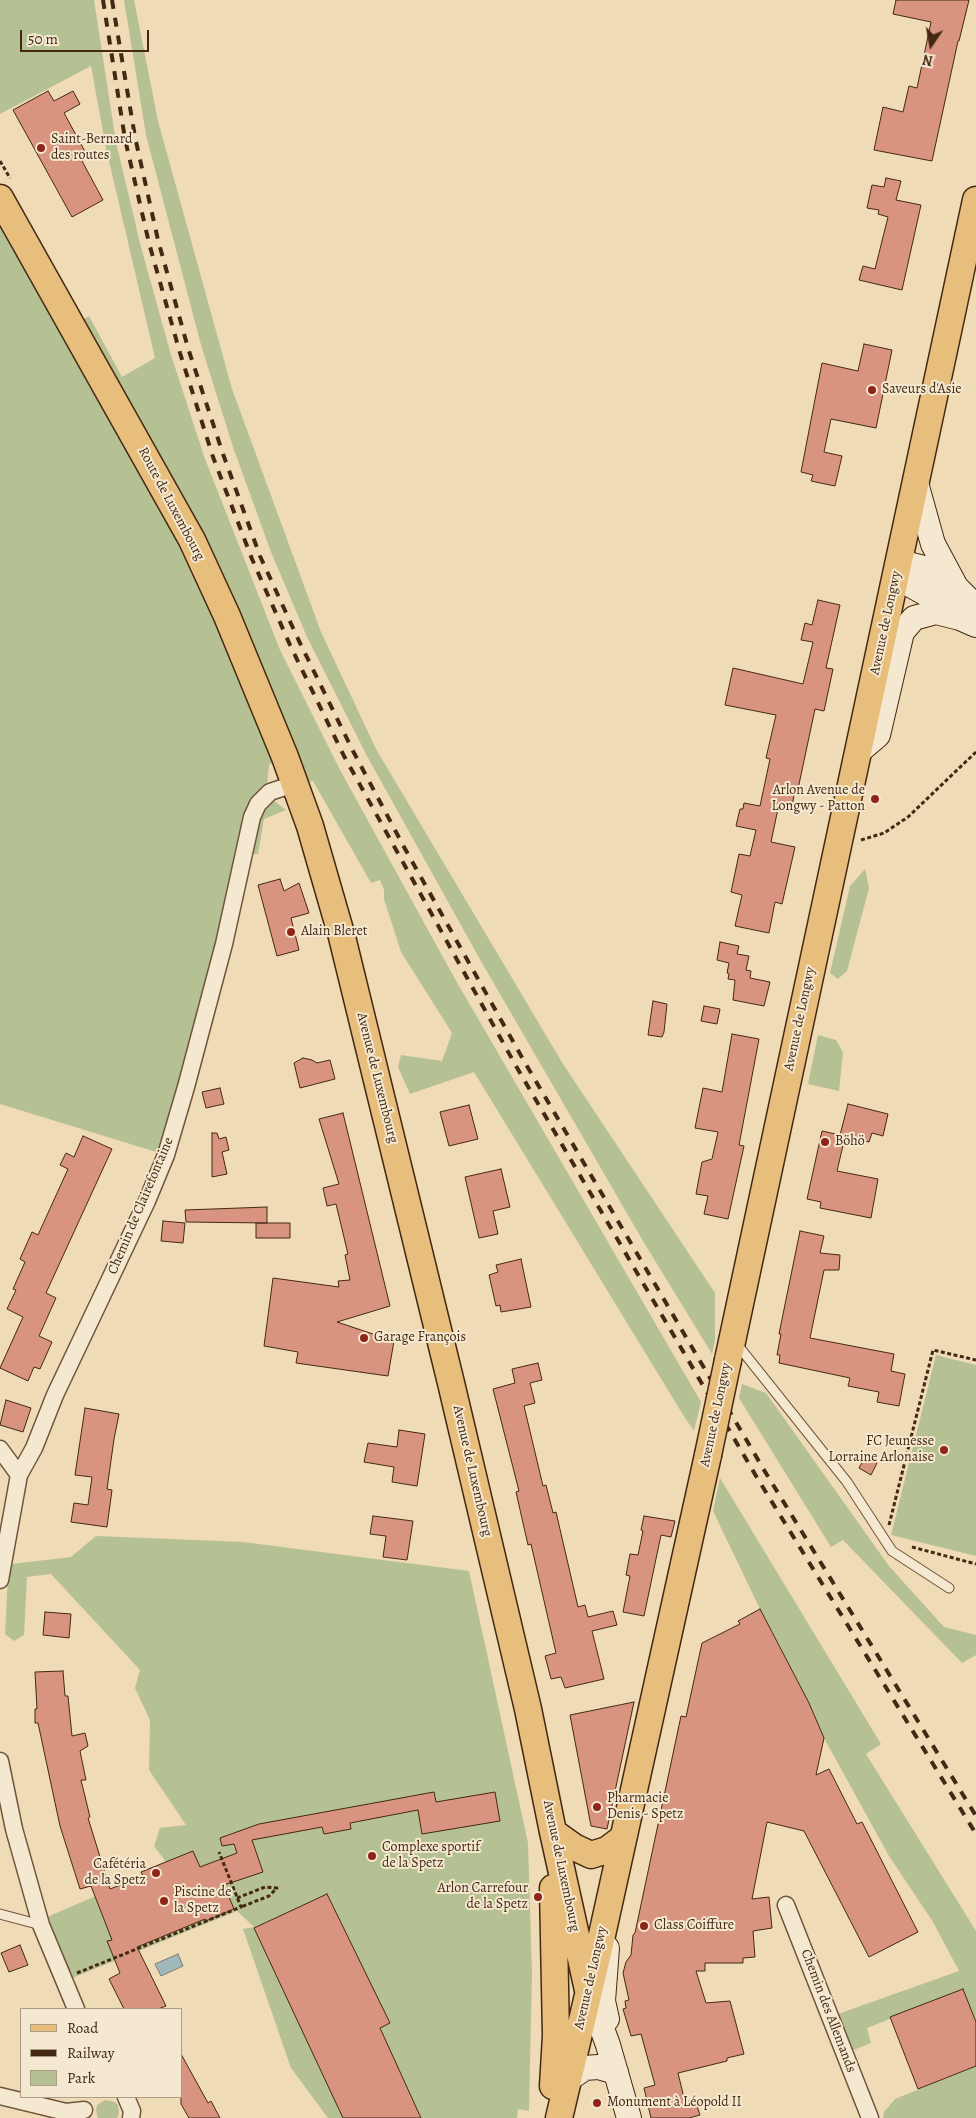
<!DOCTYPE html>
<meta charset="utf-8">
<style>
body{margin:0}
#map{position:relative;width:976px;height:2118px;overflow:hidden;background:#f0dbb7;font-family:Alegreya,serif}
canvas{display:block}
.legend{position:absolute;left:20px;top:2008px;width:162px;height:90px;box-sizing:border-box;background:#f5e8d0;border:1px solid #ae9b84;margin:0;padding:6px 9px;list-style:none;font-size:15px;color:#442813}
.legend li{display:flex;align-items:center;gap:10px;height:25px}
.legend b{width:25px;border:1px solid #ae9b84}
.north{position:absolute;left:906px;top:20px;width:50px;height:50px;-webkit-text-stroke:4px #f5e8d0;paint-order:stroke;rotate:192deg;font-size:14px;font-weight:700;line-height:20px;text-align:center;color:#442813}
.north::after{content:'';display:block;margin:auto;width:18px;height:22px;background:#442813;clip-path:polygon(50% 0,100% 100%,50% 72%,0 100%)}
.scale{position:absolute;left:20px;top:30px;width:129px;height:22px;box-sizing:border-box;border:2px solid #442813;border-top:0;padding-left:6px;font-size:15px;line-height:18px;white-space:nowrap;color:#442813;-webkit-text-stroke:4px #f5e8d0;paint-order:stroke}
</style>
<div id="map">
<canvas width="976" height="2118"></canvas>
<ul class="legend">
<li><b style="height:6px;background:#e8be7c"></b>Road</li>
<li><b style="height:6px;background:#442813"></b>Railway</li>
<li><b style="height:14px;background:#b5c192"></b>Park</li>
</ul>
<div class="north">N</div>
<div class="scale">50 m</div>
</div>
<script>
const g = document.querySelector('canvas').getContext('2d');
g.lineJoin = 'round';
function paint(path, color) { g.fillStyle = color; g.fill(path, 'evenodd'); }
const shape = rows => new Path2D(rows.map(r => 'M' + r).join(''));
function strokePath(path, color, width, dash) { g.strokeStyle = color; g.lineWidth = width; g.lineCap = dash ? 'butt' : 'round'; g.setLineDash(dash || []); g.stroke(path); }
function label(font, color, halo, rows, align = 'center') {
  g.font = font + ' Alegreya,serif'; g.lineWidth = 4; g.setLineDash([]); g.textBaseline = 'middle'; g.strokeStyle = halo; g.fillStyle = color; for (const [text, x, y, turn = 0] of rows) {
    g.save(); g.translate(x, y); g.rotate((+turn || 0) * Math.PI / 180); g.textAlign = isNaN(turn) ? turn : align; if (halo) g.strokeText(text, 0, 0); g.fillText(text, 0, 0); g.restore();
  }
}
const green = shape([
 [0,0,94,0,116,142,141,247,171,355,205,459,280,650,339,768,455,979,701,1402,694,1431,685,1418,474,1072,410,1094,398,1067,401,1055,442,1061,452,1033,401,952,384,899,384,890,380,880,371,883,313,781,294,784,285,757,269,765,267,785,273,800,286,810,264,819,258,854,251,854,228,964,193,1089,166,1155,0,1104,0,198,73,325,89,316,122,377,155,358,106,148,91,66,0,114],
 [124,0,134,0,158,121,232,389,321,632,376,749,563,1064,715,1293,715,1340,712,1354,643,1241,482,963,367,756,307,637,271,552,233,447,201,345,146,135],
 [865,869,869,888,847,971,838,979,830,973,850,886],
 [818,1035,836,1040,843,1052,839,1091,808,1084],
 [936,1355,976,1365,976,1556,891,1535],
 [742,1384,766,1393,889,1566,944,1627,976,1635,976,1655,962,1663,843,1540,831,1547,739,1398],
 [720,1478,881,1744,866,1754,976,1931,976,2022,963,1990,867,2028,871,2043,851,2051,838,2014,959,1971,933,1922,889,1856,824,1738,809,1703,760,1609,713,1511],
 [96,1536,243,1542,469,1571,528,1843,532,1973,529,2111,518,2109,517,2118,328,2118,291,2068,243,1929,254,1927,237,1911,70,1979,47,1917,142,1876,141,1872,166,1862,154,1846,160,1828,186,1825,149,1770,150,1720,135,1688,140,1670,51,1574,27,1577,24,1635,14,1641,5,1634,8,1574,11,1564,71,1557],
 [976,2066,976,2118,883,2118,884,2112,895,2099],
 [105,2100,115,2102,118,2105,119,2113,117,2118,98,2118,96,2110,97,2105]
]);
const water = shape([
 [178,1954,183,1966,161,1976,155,1964,178,1954]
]);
const building = shape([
 [896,0,969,0,959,41,958,41,932,161,874,150,883,107,903,112,909,86,917,88,931,22,893,14,896,0],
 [48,91,54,101,73,91,80,104,64,113,88,157,82,161,103,200,72,217,13,110,48,91],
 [886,178,901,181,896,200,921,205,902,290,859,280,863,266,875,269,888,217,878,214,879,210,867,208,872,185,884,187,886,178],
 [864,344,892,350,876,428,831,419,824,452,842,456,835,486,811,481,813,475,801,472,822,363,858,371,864,344],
 [818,600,840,605,826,668,833,669,824,711,815,709,798,789,795,789,792,807,779,804,771,842,795,847,782,904,775,902,769,933,735,926,742,895,731,892,739,854,750,856,756,830,736,826,740,809,743,809,744,803,760,806,770,759,766,758,776,715,725,705,733,668,803,684,813,642,801,640,805,623,812,625,818,600],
 [280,879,284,891,299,883,309,913,291,918,299,950,277,956,258,885,280,879],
 [720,942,739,946,737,954,749,956,746,970,751,971,750,978,770,982,764,1006,733,1000,735,980,728,979,729,974,727,973,729,963,717,960,720,942],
 [653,1001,667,1004,664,1032,662,1037,648,1035,653,1001],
 [704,1006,720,1009,717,1024,701,1021,704,1006],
 [732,1034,759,1039,739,1145,744,1146,728,1219,704,1214,708,1196,696,1194,702,1162,712,1159,718,1132,695,1128,703,1088,722,1092,732,1034],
 [303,1058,312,1060,317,1063,330,1060,335,1079,300,1088,294,1063,303,1058],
 [220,1088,224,1104,206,1108,202,1092,220,1088],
 [848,1104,888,1114,883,1136,872,1133,869,1142,845,1137,837,1171,878,1179,871,1218,820,1208,821,1202,807,1199,822,1131,840,1135,848,1104],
 [469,1105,478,1139,449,1146,440,1112,469,1105],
 [343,1113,390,1306,337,1322,394,1341,388,1376,296,1363,298,1352,264,1346,273,1278,339,1287,338,1281,350,1280,345,1255,348,1254,336,1204,327,1206,323,1188,339,1184,319,1119,343,1113],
 [212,1133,217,1133,219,1139,226,1137,229,1150,222,1152,227,1174,212,1177,212,1133],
 [83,1136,112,1149,46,1293,56,1298,39,1336,52,1342,40,1369,34,1367,28,1381,0,1368,23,1317,7,1309,16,1290,13,1289,25,1262,20,1259,32,1232,38,1235,68,1169,60,1165,66,1153,74,1157,83,1136],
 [501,1169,510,1207,493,1211,498,1234,479,1238,465,1177,501,1169],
 [267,1207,267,1223,186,1222,185,1210,267,1207],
 [163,1221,185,1223,183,1243,161,1241,163,1221],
 [256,1223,290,1223,290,1238,256,1238,256,1223],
 [800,1231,824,1236,820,1253,840,1255,839,1270,824,1270,810,1338,894,1354,891,1371,905,1374,899,1406,877,1402,879,1392,848,1386,850,1378,779,1363,780,1355,777,1355,781,1334,779,1334,800,1231],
 [521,1259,531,1307,501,1312,500,1305,496,1306,489,1275,498,1272,496,1265,521,1259],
 [538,1363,542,1380,530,1383,535,1403,524,1406,543,1486,546,1485,553,1513,556,1512,578,1607,585,1605,588,1617,613,1611,617,1625,592,1631,604,1679,565,1688,561,1677,551,1679,545,1656,556,1653,531,1544,528,1545,516,1492,519,1491,493,1389,515,1383,512,1369,538,1363],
 [6,1400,31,1408,23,1432,0,1425,6,1400],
 [85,1408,119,1414,114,1439,107,1489,112,1490,107,1527,71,1522,74,1503,88,1505,92,1477,75,1475,85,1408],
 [399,1430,425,1434,417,1486,392,1482,394,1467,364,1462,368,1443,397,1447,399,1430],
 [865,1457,877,1463,871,1475,859,1468,865,1457],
 [373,1516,413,1521,407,1560,383,1557,386,1536,370,1534,373,1516],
 [644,1516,675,1521,671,1537,661,1535,644,1616,623,1612,630,1576,626,1575,630,1554,638,1555,643,1531,641,1530,644,1516],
 [760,1609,809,1703,824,1738,816,1775,829,1769,857,1824,862,1822,918,1932,869,1957,804,1831,767,1822,752,1899,769,1897,772,1928,753,1931,755,1957,743,1958,743,1963,705,1963,705,1971,696,1971,706,2003,730,2001,744,2054,727,2058,727,2061,678,2073,685,2102,695,2100,700,2115,689,2118,651,2118,644,2088,655,2085,641,2034,631,2036,623,2009,626,2008,625,2001,629,2000,623,1973,626,1962,631,1955,633,1935,635,1933,681,1716,686,1717,702,1643,740,1624,738,1621,760,1609],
 [45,1612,71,1614,69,1638,43,1635,45,1612],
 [63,1671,65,1696,68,1696,72,1736,85,1733,88,1746,80,1751,86,1780,81,1780,90,1817,88,1818,110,1889,143,1876,141,1872,193,1851,200,1867,237,1853,234,1844,222,1846,220,1838,259,1824,434,1792,436,1802,495,1792,500,1821,422,1834,418,1810,350,1823,351,1829,324,1834,322,1827,252,1840,263,1872,224,1885,234,1909,206,1921,205,1919,137,1947,166,2006,158,2009,124,2009,109,1979,120,1973,107,1941,112,1940,91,1886,80,1889,60,1826,38,1723,35,1723,35,1709,37,1709,35,1672,63,1671],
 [634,1702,607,1829,591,1826,570,1715,634,1702],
 [327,1894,390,2023,380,2028,421,2118,343,2118,254,1928,327,1894],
 [20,1945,28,1965,9,1972,1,1953,20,1945],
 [963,1989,976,2022,976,2066,918,2089,890,2017,963,1989],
 [181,2054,208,2103,211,2101,220,2118,189,2118,181,2104,181,2054]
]);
const path = shape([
 [0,161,10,178],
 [861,840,884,833,908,817,976,752],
 [889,1525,933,1350,976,1360],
 [912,1547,976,1564],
 [237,1898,265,1887,277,1888,269,1896,241,1907],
 [77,1973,241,1907,219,1852]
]);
const service = shape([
 [736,1343,847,1482,892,1551,949,1588],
 [0,1914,41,1925]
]);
const minor = shape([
 [0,1449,19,1475],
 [0,1580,19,1475,34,1448,55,1395,147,1201,166,1155,186,1087,224,944,252,817,258,804,270,792,294,784],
 [0,1761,14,1829,41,1925,76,2009],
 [786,1905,870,2118],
 [0,2096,66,2112,84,2110],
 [126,2097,132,2111,131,2118]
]);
const secondary = shape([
 [916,483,933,544,956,587],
 [899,562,928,569,956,587,976,607],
 [896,577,957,611],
 [858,752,878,735,902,632,914,618,936,612,960,618,976,625],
 [607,1948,603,2001,607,2019],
 [588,1990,608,2045,629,2118],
 [567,2080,585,2068,598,2067,616,2072]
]);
const primary = shape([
 [0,198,192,540,227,616,285,757,310,826,342,937,451,1383,528,1709,553,1832,588,1990],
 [728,1360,976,200],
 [553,1832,574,1847,591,1855,607,1850,623,1838],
 [553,2086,556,2036,553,1888],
 [559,2118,598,1953,708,1455]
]);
const rail = shape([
 [103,0,125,139,149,243,180,353,213,457,252,559,290,645,344,756,516,1066,756,1476,976,1834],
 [112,0,135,137,158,240,188,348,223,454,260,556,299,641,353,751,404,847,524,1061,764,1470,976,1816]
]);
const primaryBridge = shape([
 [708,1455,728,1360]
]);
const markers = [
 [41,148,5,"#8f2418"],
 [872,390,5,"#8f2418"],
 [875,799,5,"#8f2418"],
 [291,932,5,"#8f2418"],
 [825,1142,5,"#8f2418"],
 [364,1338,5,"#8f2418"],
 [944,1450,5,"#8f2418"],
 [597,1807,5,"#8f2418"],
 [372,1856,5,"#8f2418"],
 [156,1873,5,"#8f2418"],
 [538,1897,5,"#8f2418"],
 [164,1901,5,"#8f2418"],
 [644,1926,5,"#8f2418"],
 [597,2103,5,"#8f2418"]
];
const poiNames = [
 ["Saint-Bernard",51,140],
 ["des routes",51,156],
 ["Saveurs d'Asie",882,390],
 ["Arlon Avenue de",865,791,"right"],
 ["Longwy - Patton",865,807,"right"],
 ["Alain Bleret",301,932],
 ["Böhö",835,1142],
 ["Garage François",374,1338],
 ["FC Jeunesse",934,1442,"right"],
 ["Lorraine Arlonaise",934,1458,"right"],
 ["Pharmacie",607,1799],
 ["Denis - Spetz",607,1815],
 ["Complexe sportif",382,1848],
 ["de la Spetz",382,1864],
 ["Cafétéria",146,1865,"right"],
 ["de la Spetz",146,1881,"right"],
 ["Arlon Carrefour",528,1889,"right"],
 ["de la Spetz",528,1905,"right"],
 ["Piscine de",174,1893],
 ["la Spetz",174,1909],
 ["Class Coiffure",654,1926],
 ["Monument à Léopold II",607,2103]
];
const streetNames = [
 ["Route de Luxembourg",171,504,62],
 ["Avenue de Longwy",886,623,-78],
 ["Avenue de Longwy",800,1019,-78],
 ["Avenue de Luxembourg",377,1078,76],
 ["Chemin de Clairefontaine",141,1206,-67],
 ["Avenue de Longwy",716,1415,-78],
 ["Avenue de Luxembourg",472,1471,77],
 ["Avenue de Luxembourg",561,1866,78],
 ["Avenue de Longwy",591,1978,-77],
 ["Chemin des Allemands",828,2011,69]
];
paint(green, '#b5c192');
paint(water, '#9fb8b9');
strokePath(water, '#7b7e77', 1);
paint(building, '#d9947f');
strokePath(building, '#442813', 1);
strokePath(service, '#6f553c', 11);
strokePath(minor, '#6f553c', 19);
strokePath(secondary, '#442813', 26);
strokePath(primary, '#442813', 29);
strokePath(path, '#442813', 3, [4, 2.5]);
strokePath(service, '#f5e8d0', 9);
strokePath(minor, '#f5e8d0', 16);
strokePath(secondary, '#f5e8d0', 24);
strokePath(primary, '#e8be7c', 26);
strokePath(rail, '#442813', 4, [9, 9]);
strokePath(primaryBridge, '#442813', 29, []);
strokePath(primaryBridge, '#e8be7c', 26);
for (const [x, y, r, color] of markers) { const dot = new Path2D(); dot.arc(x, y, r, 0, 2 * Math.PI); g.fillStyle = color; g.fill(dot); strokePath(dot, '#f5e8d0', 2); }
label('14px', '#442813', '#f5e8d0', poiNames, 'left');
label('14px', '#442813', '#f5e8d0', streetNames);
</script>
